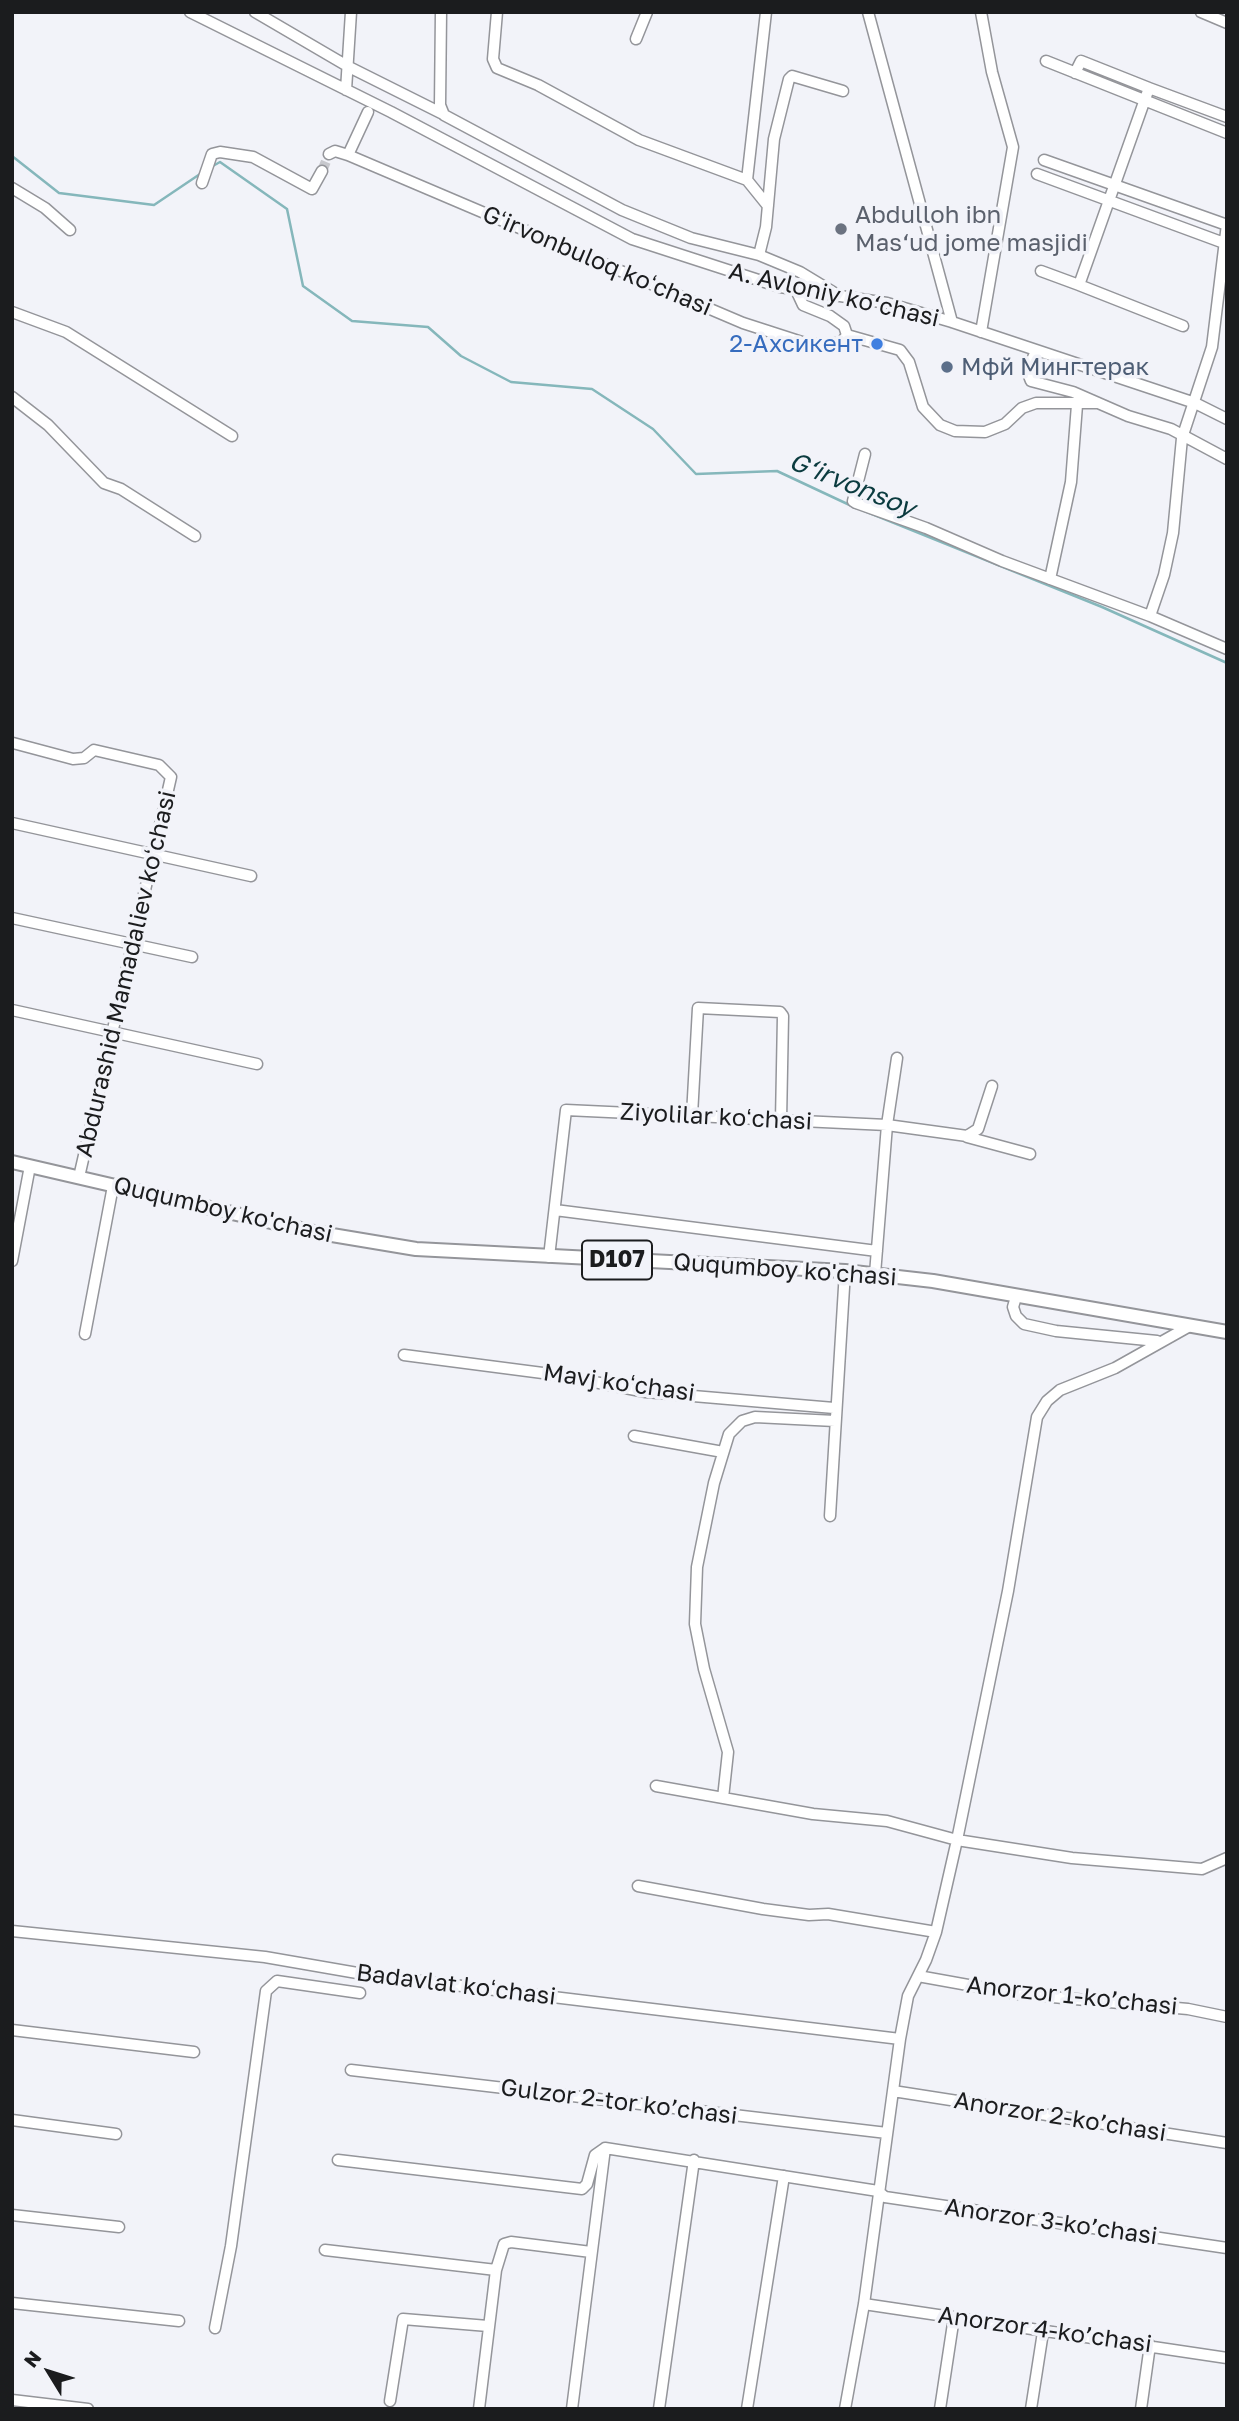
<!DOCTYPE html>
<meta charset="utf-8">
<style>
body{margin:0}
#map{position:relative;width:1239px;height:2421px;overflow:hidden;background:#f2f3f9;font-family:"Golos Text",sans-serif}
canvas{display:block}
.frame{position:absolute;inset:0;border:14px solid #1b1c1e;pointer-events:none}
.north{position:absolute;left:14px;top:2337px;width:70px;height:70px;-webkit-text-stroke:5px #f2f3f9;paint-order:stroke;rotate:308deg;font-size:19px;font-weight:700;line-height:28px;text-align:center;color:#1b1c1e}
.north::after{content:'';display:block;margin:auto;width:24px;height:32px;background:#1b1c1e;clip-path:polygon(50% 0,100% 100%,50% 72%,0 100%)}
</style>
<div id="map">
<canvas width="1239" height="2421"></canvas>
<div class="frame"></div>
<div class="north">N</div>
</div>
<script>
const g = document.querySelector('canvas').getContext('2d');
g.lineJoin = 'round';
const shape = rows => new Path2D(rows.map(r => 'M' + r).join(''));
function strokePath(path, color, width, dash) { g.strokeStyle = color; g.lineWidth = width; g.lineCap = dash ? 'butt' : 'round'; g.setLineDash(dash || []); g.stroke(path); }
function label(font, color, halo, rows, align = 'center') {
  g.font = font + ' "Golos Text",sans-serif'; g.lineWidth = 7; g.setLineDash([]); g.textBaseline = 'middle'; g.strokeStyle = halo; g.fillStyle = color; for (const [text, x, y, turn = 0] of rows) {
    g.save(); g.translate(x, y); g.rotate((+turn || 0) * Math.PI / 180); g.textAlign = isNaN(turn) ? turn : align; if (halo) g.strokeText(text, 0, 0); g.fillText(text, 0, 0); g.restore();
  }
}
const stream = shape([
 [12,156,59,193,154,205,203,172],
 [211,167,220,162,287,209,303,286,352,321,428,327,461,356,511,382,592,389,653,429,696,474,777,471,856,508],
 [862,510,1102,607,1227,663]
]);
const minorTunnel = shape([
 [322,171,329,154]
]);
const minor = shape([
 [190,12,391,112,632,239,780,287,887,303,952,322,1195,403,1227,419],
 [255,12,349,67,441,113],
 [441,12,440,105,444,115,622,210,691,238,759,255,800,272,833,292],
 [497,12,493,59,497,68,538,85,639,140,747,180,768,206],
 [868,12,952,322],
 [1201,12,1227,23],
 [636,39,647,12],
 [1046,61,1227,133],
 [1075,73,1081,61,1149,88,1079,285,1183,326],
 [1149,88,1227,117],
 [346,90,351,12],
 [329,154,335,151,348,155,743,323,808,344,841,343,847,335,844,326,830,316,803,305,796,290],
 [348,155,368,112],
 [1044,160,1227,225],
 [1037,174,1224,243],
 [747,180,766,12],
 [202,183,212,154,220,152,253,157,312,189,322,171],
 [12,188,45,208,70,230],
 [759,255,766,227,774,139,789,79,792,76,843,91],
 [1041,271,1079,285],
 [12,312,66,332,232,436],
 [981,332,1013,147,992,72,981,12],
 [847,335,900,350,909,362,923,407,940,425,955,431,985,432,1005,424,1022,408,1036,403,1098,403],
 [1036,351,1027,371,1031,381,1073,392,1128,416,1171,429,1227,459],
 [12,397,48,425,104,483,121,489,195,536],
 [865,454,853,501,856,503,926,528,1002,561,1150,616,1227,649],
 [1050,579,1071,482,1077,405],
 [1150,616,1164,575,1173,533,1182,438,1212,347,1227,224],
 [13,743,73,759,84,758,94,750,159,765,171,777,79,1177],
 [12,823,251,876],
 [12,918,192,957],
 [12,1010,257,1064],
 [692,1115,698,1008,780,1012,783,1016,781,1121],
 [967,1137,1030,1154],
 [555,1210,877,1251],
 [549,1257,566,1110,887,1125,967,1136,978,1129,992,1086],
 [12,1261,30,1166],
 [875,1274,887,1125,897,1058],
 [1016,1297,1013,1307,1016,1316,1024,1324,1056,1331,1157,1341],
 [85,1334,113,1186],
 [404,1355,558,1375,646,1392,834,1408],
 [634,1436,723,1452],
 [830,1516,845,1271],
 [656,1786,813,1814,887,1821,957,1840,1072,1858,1202,1869,1227,1858],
 [723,1798,728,1752,704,1669,695,1624,697,1567,714,1483,729,1434,742,1421,755,1417,835,1421],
 [638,1886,763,1909,809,1915,828,1914,936,1932],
 [12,1931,265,1957,363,1974,900,2039],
 [918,1976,1018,1994,1188,2009,1227,2017],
 [12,2030,194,2052],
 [351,2070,887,2133],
 [893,2091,1227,2143],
 [12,2120,116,2134],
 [338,2160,582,2189,587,2184,595,2155,605,2148,878,2191,885,2197,1227,2248],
 [12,2215,119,2227],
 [325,2250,496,2270],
 [12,2303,179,2321],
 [864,2304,1227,2358],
 [215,2328,231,2246,266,1991,277,1981,360,1993],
 [12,2400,88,2409],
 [390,2401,403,2319,488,2326],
 [479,2409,496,2270,504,2244,511,2242,591,2252],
 [572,2409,605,2148],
 [659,2409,694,2160],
 [747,2409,784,2176],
 [845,2409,864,2304,900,2039,908,1996,926,1960,936,1932,957,1840,1008,1591,1037,1417,1047,1401,1060,1390,1115,1368,1188,1327],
 [940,2409,954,2317],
 [1031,2409,1043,2332],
 [1141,2409,1150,2345]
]);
const major = shape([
 [12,1162,314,1232,416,1249,845,1271,933,1281,1227,1332]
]);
const markers = [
 [841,229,7,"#6b7280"],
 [877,344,7,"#3f7fe0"],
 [947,367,7,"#5c6f8a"]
];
const shields = [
 [617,1260,70]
];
const shieldNames = [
 ["D107",617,1260]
];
const worshipNames = [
 ["Abdulloh ibn",855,215],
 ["Mas‘ud jome masjidi",855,243]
];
const streetNames = [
 ["Gʻirvonbuloq koʻchasi",597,261,23],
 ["A. Avloniy ko‘chasi",834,295,13],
 ["Abdurashid Mamadaliev koʻchasi",126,974,-77],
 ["Ziyolilar koʻchasi",716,1117,3],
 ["Ququmboy ko'chasi",223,1210,13],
 ["Ququmboy ko'chasi",785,1270,4],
 ["Mavj koʻchasi",619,1383,8],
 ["Badavlat koʻchasi",456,1985,7],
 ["Аnorzor 1-koʼchasi",1072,1996,6],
 ["Gulzor 2-tor koʼchasi",619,2102,7],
 ["Аnorzor 2-koʼchasi",1060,2117,9],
 ["Аnorzor 3-koʼchasi",1051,2222,8],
 ["Аnorzor 4-koʼchasi",1045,2330,8]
];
const shopNames = [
 ["2-Ахсикент",863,344]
];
const serviceNames = [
 ["Мфй Мингтерак",961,367]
];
const waterNames = [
 ["G‘irvonsoy",852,485,22]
];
strokePath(stream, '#85b7bb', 2.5);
strokePath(minorTunnel, '#c7c8cd', 10, [10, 5]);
strokePath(minor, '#94959a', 13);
strokePath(major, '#94959a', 16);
strokePath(minor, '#fff', 10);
strokePath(major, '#fff', 12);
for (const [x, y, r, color] of markers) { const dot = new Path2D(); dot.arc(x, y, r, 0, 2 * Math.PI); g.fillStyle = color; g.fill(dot); strokePath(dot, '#f2f3f9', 2.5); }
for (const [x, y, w] of shields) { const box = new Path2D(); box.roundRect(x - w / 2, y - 19.5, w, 39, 5); g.fillStyle = '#f2f3f9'; g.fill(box); strokePath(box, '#1b1c1e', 2); }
label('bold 23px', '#1b1c1e', null, shieldNames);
label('24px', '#5b616d', '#f2f3f9', worshipNames, 'left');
label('24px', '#1b1c1e', '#f2f3f9', streetNames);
label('24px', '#366cbe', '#f2f3f9', shopNames, 'right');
label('24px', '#4e5e75', '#f2f3f9', serviceNames, 'left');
label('italic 26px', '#0b3b3f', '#f2f3f9', waterNames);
</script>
